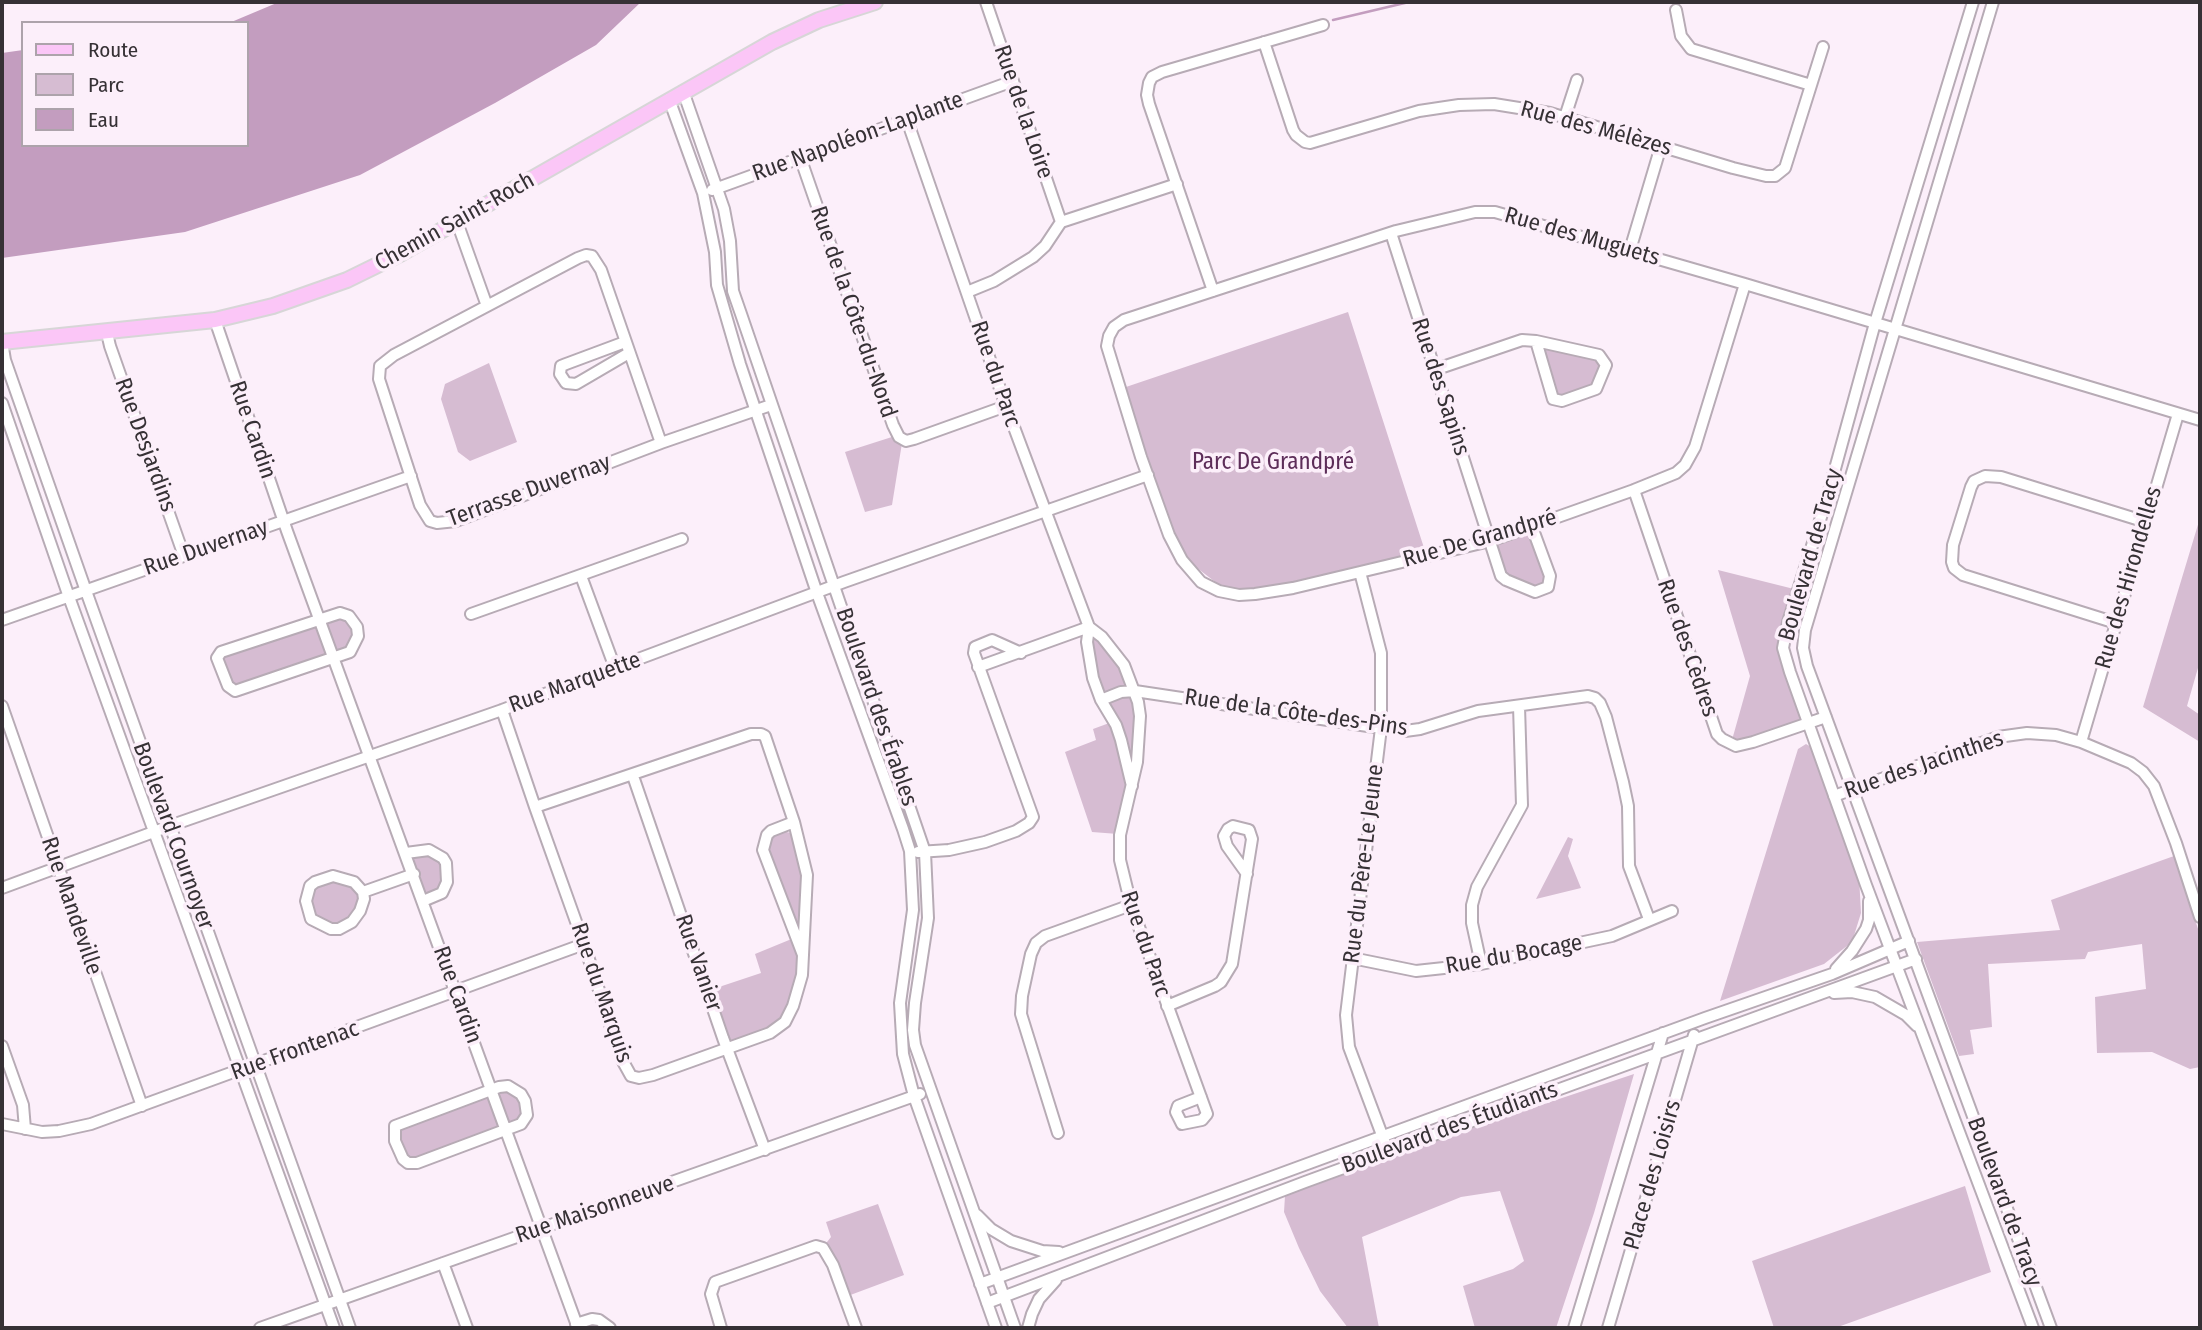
<!DOCTYPE html>
<meta charset="utf-8">
<style>
body{margin:0}
#map{position:relative;width:2202px;height:1330px;overflow:hidden;background:#fceffa;font-family:"Fira Sans Condensed",sans-serif}
canvas{display:block}
.frame{position:absolute;inset:0;border:4px solid #363135;pointer-events:none}
.legend{position:absolute;left:21px;top:21px;width:228px;height:126px;box-sizing:border-box;background:#fceffa;border:2px solid #ada3ab;margin:0;padding:9px 12px;list-style:none;font-size:21px;color:#363135}
.legend li{display:flex;align-items:center;gap:14px;height:35px}
.legend b{width:35px;border:2px solid #ada3ab}
</style>
<div id="map">
<canvas width="2202" height="1330"></canvas>
<div class="frame"></div>
<ul class="legend">
<li><b style="height:9px;background:#fbc6f7"></b>Route</li>
<li><b style="height:19px;background:#d6bcd2"></b>Parc</li>
<li><b style="height:19px;background:#c39dbf"></b>Eau</li>
</ul>
</div>
<script>
const g = document.querySelector('canvas').getContext('2d');
g.lineJoin = 'round';
function paint(path, color) { g.fillStyle = color; g.fill(path, 'evenodd'); }
const shape = rows => new Path2D(rows.map(r => 'M' + r).join(''));
function strokePath(path, color, width, dash) { g.strokeStyle = color; g.lineWidth = width; g.lineCap = dash ? 'butt' : 'round'; g.setLineDash(dash || []); g.stroke(path); }
function label(font, color, halo, rows, align = 'center') {
  g.font = font + ' "Fira Sans Condensed",sans-serif'; g.lineWidth = 7; g.setLineDash([]); g.textBaseline = 'middle'; g.strokeStyle = halo; g.fillStyle = color; for (const [text, x, y, turn = 0] of rows) {
    g.save(); g.translate(x, y); g.rotate((+turn || 0) * Math.PI / 180); g.textAlign = isNaN(turn) ? turn : align; if (halo) g.strokeText(text, 0, 0); g.fillText(text, 0, 0); g.restore();
  }
}
const green = shape([
 [1348,312,1425,551,1243,593,1223,588,1183,557,1150,472,1123,388],
 [1539,342,1597,357,1606,365,1593,387,1562,397,1553,397],
 [489,363,517,442,470,461,458,452,441,399,445,384],
 [895,436,902,443,892,505,865,512,845,452],
 [2200,518,2200,661,2187,706,2200,715,2200,742,2143,707],
 [1531,530,1548,577,1545,585,1535,589,1506,577,1490,541],
 [1718,570,1794,589,1781,636,1803,721,1739,741,1732,740,1750,676],
 [334,611,354,620,353,648,235,688,217,658],
 [1092,639,1100,640,1121,667,1137,714,1133,775,1101,693,1093,658],
 [1112,722,1131,786,1118,834,1092,832,1065,752,1096,740,1093,729],
 [1806,744,1811,747,1859,876,1861,913,1852,942,1824,964,1720,1001,1798,749],
 [776,830,797,834,808,932,784,1021,730,1046,710,990,761,973,755,954,794,938,764,850],
 [1568,837,1573,839,1568,856,1581,888,1536,899],
 [430,852,445,864,445,887,423,901,406,853],
 [2174,856,2200,935,2200,1067,2190,1069,2152,1052,2097,1053,2095,997,2146,989,2142,944,2088,952,2085,959,1988,964,1992,1027,1970,1030,1974,1054,1959,1056,1917,942,2060,930,2051,900],
 [331,875,363,892,352,919,335,926,314,916,308,897,310,886],
 [1634,1074,1594,1213,1556,1328,1475,1328,1463,1286,1513,1269,1524,1261,1500,1191,1461,1197,1362,1237,1379,1328,1348,1328,1320,1291,1299,1248,1284,1212,1285,1196,1478,1126],
 [495,1090,519,1091,526,1114,506,1131,415,1157,405,1157,395,1126],
 [1965,1186,1991,1272,1835,1328,1774,1328,1752,1261],
 [878,1204,904,1275,845,1297,823,1247,831,1237,826,1222]
]);
const water = shape([
 [279,2,641,2,596,45,495,103,360,175,185,232,2,258,2,53,23,50,23,145,247,145,247,23,229,23]
]);
const stream = shape([
 [1333,20,1409,2]
]);
const minor = shape([
 [986,2,1061,222],
 [1973,2,1875,323,1827,498,1788,622,1783,648,1790,672,1866,885,2033,1328],
 [1993,2,1805,630,1803,648,1807,666,2051,1328],
 [1676,10,1681,36,1691,49,1811,85],
 [1264,42,1293,130,1296,135,1305,142,1310,143,1419,111,1459,105,1494,104,1550,113,1733,168,1766,176,1775,176,1785,168,1823,47],
 [683,91,724,209,730,241,733,291,741,314,925,852,928,918,915,1003,913,1030,915,1045,1015,1328],
 [669,99,703,193,715,252,717,285,740,364,817,593,903,829,910,851,913,910,900,1003,903,1054,914,1096,996,1328],
 [1565,117,1577,80],
 [907,120,1006,406,1089,627,1087,642,1093,678,1101,700,1116,725,1121,740,1132,786],
 [800,157,893,425,899,437,906,441,914,439,1006,406],
 [712,190,1013,81],
 [457,222,487,306],
 [1391,233,1501,576,1506,580,1535,592,1548,587,1550,576,1532,527],
 [1630,250,1661,146],
 [1745,284,1695,447,1685,465,1676,473,1634,490,1490,541,1293,588,1255,594,1239,595,1219,591,1201,582,1182,560,1169,535,1141,457,1107,346,1109,336,1114,327,1124,320,1396,231,1475,212,1495,212,1745,284,2200,420],
 [1213,291,1149,104,1147,95,1149,83,1152,77,1162,72,1323,25],
 [967,292,994,281,1033,257,1045,246,1061,222,1177,184],
 [215,320,287,531,578,1328],
 [107,333,110,346,184,556],
 [1536,341,1599,355,1606,365,1596,389,1562,401,1553,399,1536,341],
 [2,342,5,360,86,591,350,1328],
 [625,342,566,364,561,366,560,374,566,383,576,384,629,353],
 [1434,370,1522,340,1536,341],
 [2,403,69,597,334,1328],
 [661,443,601,270,592,256,586,255,578,258,394,355,380,366,379,379,420,505,430,521,437,523,456,521,661,443,771,405],
 [1634,490,1717,734,1722,739,1736,746,1753,742,1826,717],
 [1360,572,1381,653,1381,728,1346,1015,1349,1047,1385,1143],
 [581,576,615,668],
 [340,613,349,616,357,627,358,636,350,652,238,690,235,691,228,686,217,658,221,652,340,613],
 [471,614,682,539],
 [2,620,411,476],
 [2116,623,1963,575,1954,568,1952,562,1953,545,1971,487,1974,481,1985,476,2001,477,2146,522],
 [1089,627,1102,637,1124,665,1138,702,1140,716,1137,762,1120,835,1120,860,1131,905,1207,1114,1202,1120,1182,1124,1176,1112,1178,1106,1201,1097],
 [978,667,1089,627],
 [1101,700,1121,692,1135,691,1381,728,1390,727,1405,731,1420,729,1478,711,1588,696,1595,698,1600,703,1606,717,1623,782,1628,806,1629,866,1649,919],
 [2,706,142,1106],
 [502,710,535,807,584,944,621,1058,631,1076,639,1078,653,1075,770,1033,785,1022,793,1006,802,975,807,875,794,822,765,736,761,734,751,734,535,807],
 [2081,742,2178,414],
 [633,776,723,1038,765,1150],
 [1834,796,1998,737,2027,733,2056,735,2081,742,2131,763,2143,772,2154,786,2176,843,2200,917],
 [794,822,771,831,767,835,763,850,803,955],
 [918,852,949,850,985,842,1016,831,1029,823,1033,817,974,653,975,647,992,640,1021,653],
 [406,853,429,850,443,858,446,863,447,882,442,893,423,901],
 [333,876,354,882,363,892,364,899,360,911,352,922,339,929,331,929,311,919,306,901,310,886,315,882,333,876],
 [2,888,178,823,502,710,844,582,1148,475],
 [363,892,414,874],
 [1352,958,1416,971,1481,964,1612,936,1672,911],
 [1481,964,1472,923,1472,905,1477,887,1522,805,1519,706],
 [1836,969,1852,951,1866,929,1869,920,1869,901],
 [1834,993,1852,992,1875,997,1906,1015,1917,1026],
 [1167,1006,1215,986,1221,982,1232,964,1252,839,1249,830,1233,826,1228,829,1224,836,1227,846,1247,874],
 [2,1046,23,1105,25,1129],
 [508,1086,521,1094,525,1101,527,1115,521,1124,417,1163,408,1163,403,1159,395,1141,395,1126,499,1087,508,1086],
 [2,1124,42,1132,59,1131,91,1124,584,944],
 [1058,1133,1021,1014,1022,996,1031,954,1036,943,1045,936,1131,905],
 [977,1215,991,1229,1011,1241,1042,1251,1059,1252],
 [443,1263,467,1328],
 [980,1284,1705,1018,1832,974,1909,941],
 [987,1303,1305,1182,1916,959],
 [576,1324,592,1319,599,1320,610,1328],
 [260,1328,920,1094],
 [721,1328,711,1294,715,1282,816,1246,823,1248,833,1265,856,1328],
 [1028,1328,1032,1314,1039,1299,1056,1280],
 [1574,1328,1663,1033],
 [1608,1328,1694,1035]
]);
const major = shape([
 [2,342,215,320,273,306,347,280,400,254,772,42,819,20,875,2]
]);
const streetNames = [
 ["Rue de la Loire",1023,112,71],
 ["Rue des Mélèzes",1596,129,15],
 ["Rue Napoléon-Laplante",858,137,-20],
 ["Chemin Saint-Roch",455,222,-29],
 ["Rue des Muguets",1582,237,16],
 ["Rue de la Côte-du-Nord",853,312,71],
 ["Rue du Parc",995,374,71],
 ["Rue des Sapins",1440,387,72],
 ["Rue Cardin",252,430,71],
 ["Rue Desjardins",145,445,70],
 ["Terrasse Duvernay",529,491,-20],
 ["Rue De Grandpré",1480,539,-16],
 ["Rue Duvernay",206,548,-19],
 ["Boulevard de Tracy",1811,555,-74],
 ["Rue des Hirondelles",2129,578,-74],
 ["Rue des Cèdres",1687,648,71],
 ["Rue Marquette",575,683,-20],
 ["Boulevard des Érables",876,707,71],
 ["Rue de la Côte-des-Pins",1296,713,8],
 ["Rue des Jacinthes",1924,765,-19],
 ["Boulevard Cournoyer",173,836,70],
 ["Rue du Père-Le Jeune",1364,864,-83],
 ["Rue Mandeville",71,906,71],
 ["Rue du Parc",1145,944,71],
 ["Rue du Bocage",1514,955,-10],
 ["Rue Vanier",698,963,71],
 ["Rue du Marquis",601,993,71],
 ["Rue Cardin",457,995,70],
 ["Rue Frontenac",295,1051,-20],
 ["Boulevard des Étudiants",1450,1128,-20],
 ["Place des Loisirs",1653,1175,-74],
 ["Boulevard de Tracy",2004,1202,70],
 ["Rue Maisonneuve",595,1210,-19]
];
const parkNames = [
 ["Parc De Grandpré",1273,463]
];
paint(green, '#d6bcd2');
paint(water, '#c39dbf');
strokePath(stream, '#c39dbf', 2.5);
strokePath(minor, '#b7abb5', 14);
strokePath(major, '#d7d6d7', 18);
strokePath(minor, '#fff', 10);
strokePath(major, '#fbc6f7', 14);
label('23px', '#363135', '#fceffa', streetNames);
label('23px', '#5d2d59', '#fceffa', parkNames);
</script>
